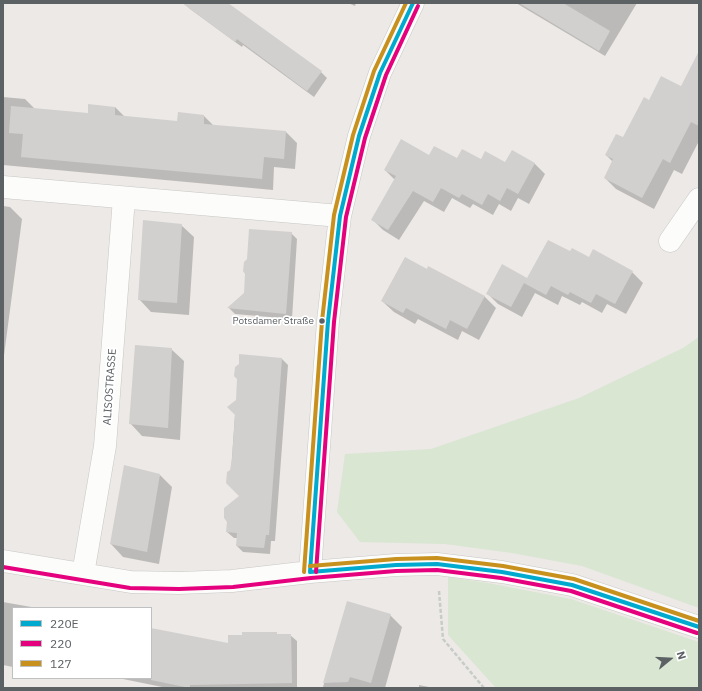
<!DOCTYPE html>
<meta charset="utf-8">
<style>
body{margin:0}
#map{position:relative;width:702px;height:691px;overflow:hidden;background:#ece9e6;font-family:"IBM Plex Sans",sans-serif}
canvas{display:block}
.frame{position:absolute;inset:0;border:4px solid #5c6164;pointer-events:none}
.legend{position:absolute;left:12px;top:607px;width:140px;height:72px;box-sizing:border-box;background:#fff;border:1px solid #bec0c1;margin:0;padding:5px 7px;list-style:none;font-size:12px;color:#5c6164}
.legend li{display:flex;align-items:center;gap:8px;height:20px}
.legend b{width:20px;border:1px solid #bec0c1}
.north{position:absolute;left:650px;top:639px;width:40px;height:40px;-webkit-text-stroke:3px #fff;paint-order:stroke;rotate:72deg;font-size:11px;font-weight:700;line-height:16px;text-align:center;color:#5c6164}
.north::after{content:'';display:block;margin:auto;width:14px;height:18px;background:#5c6164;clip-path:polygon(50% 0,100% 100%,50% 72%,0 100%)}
</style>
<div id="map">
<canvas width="702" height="691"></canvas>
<div class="frame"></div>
<ul class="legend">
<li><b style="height:5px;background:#00a9ce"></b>220E</li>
<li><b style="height:5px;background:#e5007d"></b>220</li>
<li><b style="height:5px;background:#c8911e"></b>127</li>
</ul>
<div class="north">N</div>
</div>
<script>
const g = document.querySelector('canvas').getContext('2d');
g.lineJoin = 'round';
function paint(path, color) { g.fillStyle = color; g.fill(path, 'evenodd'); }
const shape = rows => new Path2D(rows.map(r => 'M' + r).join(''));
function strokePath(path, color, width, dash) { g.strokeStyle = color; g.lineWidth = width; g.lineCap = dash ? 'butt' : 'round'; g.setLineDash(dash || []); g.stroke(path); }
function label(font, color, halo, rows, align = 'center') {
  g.font = font + ' "IBM Plex Sans",sans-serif'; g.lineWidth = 3.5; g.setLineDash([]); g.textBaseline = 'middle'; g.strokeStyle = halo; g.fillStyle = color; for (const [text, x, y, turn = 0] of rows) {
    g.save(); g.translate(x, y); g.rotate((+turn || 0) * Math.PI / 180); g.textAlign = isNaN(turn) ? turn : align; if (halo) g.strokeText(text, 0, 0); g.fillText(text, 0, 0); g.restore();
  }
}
const green = shape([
 [699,337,699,608,582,566,512,553,445,544,360,542,337,512,345,454,431,449,579,398,683,348],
 [448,577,488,583,571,599,699,642,699,688,496,688,448,635]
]);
const shadow = shape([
 [184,3,226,3,321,72,327,78,314,97,243,45,242,47,190,9],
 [348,3,356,3,355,6],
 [516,3,637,3,605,56],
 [699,53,699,141,682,174,674,170,654,209,616,189,605,178,613,162,606,155,623,139,649,101,681,88],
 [3,97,25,99,35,109,89,114,115,107,125,117,178,122,204,116,214,126,286,132,297,143,295,169,274,167,273,190,3,165],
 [512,152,535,164,545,174,529,204,518,198,511,211,499,204,493,215,473,204,470,208,452,198,444,212,424,201,399,240,383,230,372,219,395,180,385,170,430,156,506,164],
 [3,206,10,207,22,219,3,363],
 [181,225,194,237,189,315,151,312,139,299],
 [291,233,297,239,292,319,235,314,229,308,245,294,247,274],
 [570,253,632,272,643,283,626,314,607,304,602,313,582,302,580,305,562,296,558,305,535,293,522,317,498,304,488,294,527,279],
 [484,296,496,308,479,340,462,331,458,340,418,319,415,324,394,312,382,301],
 [171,349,184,361,180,440,142,436,130,423],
 [282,359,288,365,275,541,271,541,270,554,243,552,237,546,237,538,234,538,227,532,228,521,240,496,231,471,236,400],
 [160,475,172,487,159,564,123,557,111,544],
 [3,602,37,608,13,608,13,667,3,665],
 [348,602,390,615,402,627,385,688,323,687],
 [151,629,229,644,276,633,278,635,290,635,297,641,297,688,167,688,118,678,151,678],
 [419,685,434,688,419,688]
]);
const building = shape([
 [182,3,228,3,322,71,307,91,237,39,235,42],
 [519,3,563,3,610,31,599,51],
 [699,51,699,126,691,122,670,163,663,159,642,198,604,178,613,159,605,155,616,134,623,137,644,97,649,100,661,76,681,86],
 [88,104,115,107,115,115,177,121,178,112,204,115,204,124,286,131,284,159,264,157,262,179,21,157,23,134,9,133,11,106,88,113],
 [401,139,429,155,434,146,457,158,462,149,481,159,485,151,505,162,512,150,535,163,518,194,507,188,500,201,488,194,482,205,462,194,459,198,441,188,433,202,413,191,388,230,371,220,396,176,384,170],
 [143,220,182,224,177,303,138,300],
 [249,229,292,232,286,314,227,308,244,293,245,274,243,271,244,262,247,259],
 [548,240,570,251,572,248,589,257,593,249,633,271,615,304,596,294,591,303,570,292,568,295,551,286,546,295,524,283,511,307,486,294,502,264,527,278],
 [405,257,427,269,428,266,485,296,467,329,450,320,446,329,406,308,403,313,381,301],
 [135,345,172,348,168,428,129,424],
 [239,354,282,358,269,535,266,535,264,548,236,546,237,533,226,532,227,522,224,518,224,508,239,496,226,483,227,472,230,470,232,459,235,415,227,407,236,400,237,379,234,376,235,367,239,364],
 [124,465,160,474,147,552,110,544],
 [347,601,391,614,371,683,350,677,348,682,323,683],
 [151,628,228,643,228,635,242,635,242,632,277,632,277,634,291,634,292,683,190,685,190,688,151,680]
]);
const path = shape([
 [439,591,443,639,484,688]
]);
const minor = shape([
 [3,187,340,216],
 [670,241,699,199],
 [3,561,131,582,179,583,232,581,310,572,396,565,437,564,502,572,572,585,699,627],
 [310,572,328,321,340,216,359,136,380,73,413,3],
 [83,574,105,446,124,198]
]);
const bus1 = shape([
 [310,572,328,321,340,216,359,136,380,73,413,3],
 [310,572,396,565,437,564,502,572,572,585,699,627]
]);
const bus2 = shape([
 [3,567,130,588,179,589,233,587,311,578,396,571,437,570,501,578,571,591,697,633],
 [316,572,334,322,346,217,365,138,386,75,418,6]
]);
const bus3 = shape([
 [310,566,396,559,437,558,503,566,574,579,699,621],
 [304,572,322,321,334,215,353,135,374,71,406,3]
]);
const markers = [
 [322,321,3.5,"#5c6164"]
];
const busNames = [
 ["Potsdamer Straße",314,321]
];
const streetNames = [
 ["ALISOSTRASSE",110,387,-86]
];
paint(green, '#d9e6d2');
paint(shadow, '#0003');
paint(building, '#d2d0cf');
strokePath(minor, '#c8c7c6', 23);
strokePath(path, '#c8ccc9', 2.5, [4, 2]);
strokePath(minor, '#fcfcfb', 22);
strokePath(bus1, '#00a9ce', 4);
strokePath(bus2, '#e5007d', 4);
strokePath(bus3, '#c8911e', 4);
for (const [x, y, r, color] of markers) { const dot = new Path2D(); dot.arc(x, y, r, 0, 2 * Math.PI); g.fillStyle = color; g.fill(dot); strokePath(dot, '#fff', 1.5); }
label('10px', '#5c6164', '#fff', busNames, 'right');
label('11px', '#5c6164', '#fff', streetNames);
</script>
